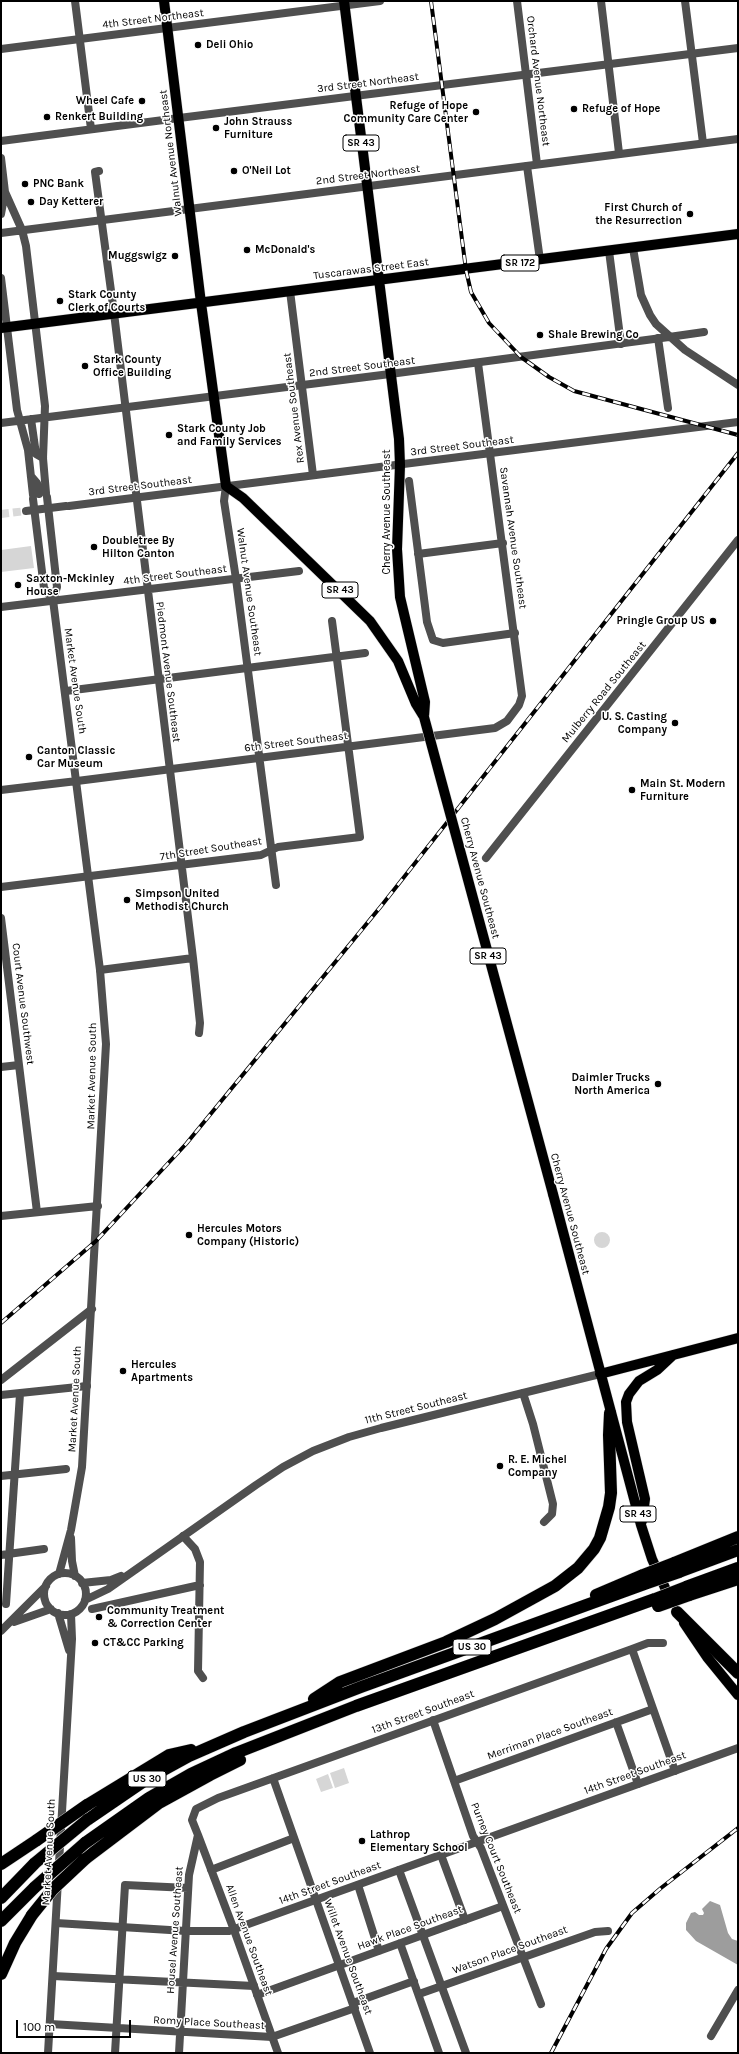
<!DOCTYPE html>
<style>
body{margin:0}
#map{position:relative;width:739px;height:2054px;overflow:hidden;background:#fff;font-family:Karla,sans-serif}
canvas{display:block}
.frame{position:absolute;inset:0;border:2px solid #000;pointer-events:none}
.scale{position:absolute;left:16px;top:2020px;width:115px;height:18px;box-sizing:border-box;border:2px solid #000;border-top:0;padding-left:5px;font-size:12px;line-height:14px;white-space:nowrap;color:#000;-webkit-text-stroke:3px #fff;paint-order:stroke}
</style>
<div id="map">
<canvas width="739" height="2054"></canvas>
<div class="frame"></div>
<div class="scale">100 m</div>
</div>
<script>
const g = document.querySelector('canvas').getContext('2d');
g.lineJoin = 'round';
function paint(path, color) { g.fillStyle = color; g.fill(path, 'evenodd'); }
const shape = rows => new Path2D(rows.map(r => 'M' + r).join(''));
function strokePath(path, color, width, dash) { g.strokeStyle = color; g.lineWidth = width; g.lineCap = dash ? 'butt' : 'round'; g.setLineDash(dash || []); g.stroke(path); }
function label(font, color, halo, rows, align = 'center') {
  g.font = font + ' Karla,sans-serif'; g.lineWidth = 3; g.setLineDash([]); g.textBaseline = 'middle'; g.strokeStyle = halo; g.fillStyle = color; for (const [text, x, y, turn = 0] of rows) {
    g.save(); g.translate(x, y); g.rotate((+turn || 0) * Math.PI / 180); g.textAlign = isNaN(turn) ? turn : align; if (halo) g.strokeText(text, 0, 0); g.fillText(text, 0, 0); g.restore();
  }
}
const green = shape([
 [31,546,34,568,1,572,1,550],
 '594 1240a8 8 0 1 1 16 0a8 8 0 1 1-16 0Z',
 [344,1768,349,1783,335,1788,330,1773],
 [328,1774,333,1788,321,1792,316,1779]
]);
const water = shape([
 [710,1901,720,1905,728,1933,732,1939,738,1941,738,1965,696,1941,686,1930,686,1923,691,1913,695,1912,699,1915,703,1915,704,1913,702,1909]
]);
const tertiaryTunnel = shape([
 [1,514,26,511]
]);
const minor = shape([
 [75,1,91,129],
 [517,1,537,164],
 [601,1,619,153],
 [685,1,703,143],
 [1,141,179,118],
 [527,166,540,260],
 [99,171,95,172,114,313,193,958,200,1023,199,1033],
 [609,251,621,344],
 [290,291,313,475],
 [669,337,704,332],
 [658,338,668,408],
 [409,481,427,622,433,640,443,643,515,633],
 [226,486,224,501,236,579,276,885],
 [418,554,503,543],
 [1,607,299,571],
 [66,691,365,653],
 [77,781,495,728,507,721,519,705,522,696,478,363],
 [486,858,738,540],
 [1,887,261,855,278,847,360,837,332,621],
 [1,918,37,1212],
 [100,970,193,958],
 [1,1067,19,1065],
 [1,1380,92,1309],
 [523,1393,533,1424,553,1504,552,1514,544,1522],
 [1,1395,87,1386],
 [1,1476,66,1469],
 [183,1536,195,1549,200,1562,198,1671,203,1678],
 [1,1555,44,1549],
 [6,1604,20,1394],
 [92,1609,200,1585],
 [632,1649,675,1771],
 [433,1720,473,1836,481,1848,541,2004],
 [616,1722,638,1784],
 [273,1778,370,2053],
 [454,1781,653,1709],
 [198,1835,234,1930],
 [441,1855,465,1920],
 [211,1870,294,1838],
 [399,1870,466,2053],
 [358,1885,379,1951],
 [400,1943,439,2053],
 [53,1976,254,1986],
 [419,1994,595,1932,608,1931],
 [257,1995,503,1906],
 [353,2003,414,1981],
 [50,2024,272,2037,355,2008],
 [711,2036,738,1990],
 [115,2053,125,1885,188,1888],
 [179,2053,189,1875,198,1835,192,1820,196,1809,218,1798,632,1649,648,1643,663,1643]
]);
const tertiary = shape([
 [1,49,380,1],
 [179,118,738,48],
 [1,158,5,192,1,214],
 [5,192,22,230,26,246,45,406,43,458,46,493],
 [1,233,738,139],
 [633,248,641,295,650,315,656,324,685,350,738,385],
 [1,278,17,410,28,450,33,495],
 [31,419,36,454,43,458],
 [1,423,390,374,669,337],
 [31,476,37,483,39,494],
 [47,497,57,587,53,600,100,970,106,1044,82,1467,71,1530,59,1574],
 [33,499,44,588,53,600],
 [69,506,738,422],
 [26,511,66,506],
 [1,790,77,781],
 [1,1216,98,1206],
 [71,1538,72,1561,75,1576],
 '44 1594a21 21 0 1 1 42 0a21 21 0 1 1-42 0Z',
 [82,1583,111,1580,121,1576],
 [85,1600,108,1589,256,1485,283,1467,313,1451,349,1437,381,1428,600,1374],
 [58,1613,69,1650],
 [14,1622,51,1609],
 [1,1631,46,1586],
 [56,1923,186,1931,229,1931,738,1748],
 [234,1930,278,2053],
 [48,2053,72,1639,71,1614]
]);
const primary = shape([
 [164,1,201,303,226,486,243,498,370,621,398,661,416,704,424,717],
 [344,1,399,439,400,465,397,549,400,597,425,702,424,717],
 [1,328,738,234],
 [553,1194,641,1525,652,1559,671,1601],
 [600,1374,738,1338],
 [642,1521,645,1499,627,1422,626,1402,629,1394,639,1381,657,1370,673,1355],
 [684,1623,707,1657,738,1695]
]);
const motorway = shape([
 [674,1563,738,1537],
 [679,1572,738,1550],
 [686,1587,738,1568],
 [596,1595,643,1575],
 [689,1595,738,1579],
 [677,1612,738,1673],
 [314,1699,340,1682,446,1642,495,1619,555,1586,578,1568,594,1549,600,1538,609,1507,611,1493,609,1435,610,1413],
 [87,1805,169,1755,191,1750],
 [87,1820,147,1779,189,1756,244,1732,361,1687,647,1583],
 [85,1843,149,1798,191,1774,236,1753,356,1706,655,1599],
 [85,1859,159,1803,210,1775,240,1760],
 [1,1864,37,1840],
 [1,1898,35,1863],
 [1,1921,35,1887],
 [1,1974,15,1943,32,1915]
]);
const rail = shape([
 [431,1,466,270,471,292,489,323,521,357,549,377,574,391,738,435],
 [1,1323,96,1241,186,1144,382,905,738,453],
 [551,2053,606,1949,632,1913,661,1888,738,1828]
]);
const primaryBridge = shape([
 [424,717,553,1194]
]);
const motorwayBridge = shape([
 [643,1575,674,1563],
 [647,1583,679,1572],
 [655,1599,686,1587],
 [658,1606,689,1595],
 [37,1840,87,1805],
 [35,1863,87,1820],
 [35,1887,85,1843],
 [32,1915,53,1889,85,1859]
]);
const markers = [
 [198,45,4,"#000"],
 [142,101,4,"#000"],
 [574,109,4,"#000"],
 [476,112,4,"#000"],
 [47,117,4,"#000"],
 [216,128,4,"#000"],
 [234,171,4,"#000"],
 [25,184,4,"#000"],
 [31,202,4,"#000"],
 [690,214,4,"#000"],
 [247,250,4,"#000"],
 [175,256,4,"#000"],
 [60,301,4,"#000"],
 [540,335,4,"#000"],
 [85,366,4,"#000"],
 [169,435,4,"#000"],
 [94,547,4,"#000"],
 [18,585,4,"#000"],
 [713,621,4,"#000"],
 [675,723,4,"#000"],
 [29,757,4,"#000"],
 [632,790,4,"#000"],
 [127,900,4,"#000"],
 [658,1084,4,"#000"],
 [189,1235,4,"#000"],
 [123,1371,4,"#000"],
 [500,1466,4,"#000"],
 [99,1617,4,"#000"],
 [95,1643,4,"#000"],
 [362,1841,4,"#000"]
];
const shields = [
 [361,143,36],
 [520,263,38],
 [340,590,36],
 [488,956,36],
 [638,1514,36],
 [472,1647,38],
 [147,1779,38]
];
const shieldNames = [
 ["SR 43",361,143],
 ["SR 172",520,263],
 ["SR 43",340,590],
 ["SR 43",488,956],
 ["SR 43",638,1514],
 ["US 30",472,1647],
 ["US 30",147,1779]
];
const streetNames = [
 ["4th Street Northeast",153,19,-7],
 ["Orchard Avenue Northeast",538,81,83],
 ["3rd Street Northeast",368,83,-7],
 ["Walnut Avenue Northeast",171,153,-97],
 ["2nd Street Northeast",368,175,-7],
 ["Tuscarawas Street East",371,269,-7],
 ["2nd Street Southeast",362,367,-7],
 ["Rex Avenue Southeast",294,408,-97],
 ["3rd Street Southeast",462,446,-7],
 ["3rd Street Southeast",140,486,-7],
 ["Cherry Avenue Southeast",387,512,-90],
 ["Savannah Avenue Southeast",513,538,82],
 ["4th Street Southeast",175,575,-7],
 ["Walnut Avenue Southeast",249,592,82],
 ["Piedmont Avenue Southeast",168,672,83],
 ["Market Avenue South",75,681,82],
 ["Mulberry Road Southeast",604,692,-51],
 ["6th Street Southeast",296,742,-7],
 ["7th Street Southeast",211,849,-9],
 ["Cherry Avenue Southeast",480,878,75],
 ["Court Avenue Southwest",23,1004,83],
 ["Market Avenue South",92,1076,-89],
 ["Cherry Avenue Southeast",570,1214,75],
 ["Market Avenue South",75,1399,-87],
 ["11th Street Southeast",416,1408,-14],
 ["13th Street Southeast",423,1712,-20],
 ["Merriman Place Southeast",550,1734,-20],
 ["14th Street Southeast",635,1773,-20],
 ["Market Avenue South",49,1852,-87],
 ["Purney Court Southeast",496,1858,68],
 ["14th Street Southeast",330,1883,-20],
 ["Hawk Place Southeast",410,1928,-20],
 ["Housel Avenue Southeast",175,1930,-86],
 ["Allen Avenue Southeast",249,1940,70],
 ["Watson Place Southeast",510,1950,-20],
 ["Willet Avenue Southeast",348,1957,70],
 ["Romy Place Southeast",209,2023,3]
];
const poiNames = [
 ["Deli Ohio",206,45],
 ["Wheel Cafe",134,101,"right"],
 ["Refuge of Hope",468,106,"right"],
 ["Community Care Center",468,119,"right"],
 ["Refuge of Hope",582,109],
 ["Renkert Building",55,117],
 ["John Strauss",224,122],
 ["Furniture",224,135],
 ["O'Neil Lot",242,171],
 ["PNC Bank",33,184],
 ["Day Ketterer",39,202],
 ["First Church of",682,208,"right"],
 ["the Resurrection",682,221,"right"],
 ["McDonald's",255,250],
 ["Muggswigz",167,256,"right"],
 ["Stark County",68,295],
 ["Clerk of Courts",68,308],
 ["Shale Brewing Co",548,335],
 ["Stark County",93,360],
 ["Office Building",93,373],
 ["Stark County Job",177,429],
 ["and Family Services",177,442],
 ["Doubletree By",102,541],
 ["Hilton Canton",102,554],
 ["Saxton-Mckinley",26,579],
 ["House",26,592],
 ["Pringle Group US",705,621,"right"],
 ["U. S. Casting",667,717,"right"],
 ["Company",667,730,"right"],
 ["Canton Classic",37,751],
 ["Car Museum",37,764],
 ["Main St. Modern",640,784],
 ["Furniture",640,797],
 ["Simpson United",135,894],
 ["Methodist Church",135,907],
 ["Daimler Trucks",650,1078,"right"],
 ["North America",650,1091,"right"],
 ["Hercules Motors",197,1229],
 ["Company (Historic)",197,1242],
 ["Hercules",131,1365],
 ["Apartments",131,1378],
 ["R. E. Michel",508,1460],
 ["Company",508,1473],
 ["Community Treatment",107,1611],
 ["& Correction Center",107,1624],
 ["CT&CC Parking",103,1643],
 ["Lathrop",370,1835],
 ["Elementary School",370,1848]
];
paint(green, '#d6d6d6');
paint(water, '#9d9d9d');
strokePath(tertiaryTunnel, '#d9d9d9', 8, [8, 4]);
strokePath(primary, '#dbdbdb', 11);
strokePath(motorway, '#dbdbdb', 13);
strokePath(minor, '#4f4f4f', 8);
strokePath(tertiary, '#4f4f4f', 8);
strokePath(primary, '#000', 10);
strokePath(motorway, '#000', 12);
strokePath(rail, '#000', 4);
strokePath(rail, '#fff', 2.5, [8]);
strokePath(primaryBridge, '#dbdbdb', 11, []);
strokePath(motorwayBridge, '#dbdbdb', 13, []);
strokePath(primaryBridge, '#000', 10);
strokePath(motorwayBridge, '#000', 12);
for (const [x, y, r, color] of markers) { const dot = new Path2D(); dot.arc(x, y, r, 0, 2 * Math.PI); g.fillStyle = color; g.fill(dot); strokePath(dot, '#fff', 1.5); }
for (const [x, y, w] of shields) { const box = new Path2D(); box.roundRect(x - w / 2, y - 8, w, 16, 3); g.fillStyle = '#fff'; g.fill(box); strokePath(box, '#000', 1); }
label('bold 10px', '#000', null, shieldNames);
label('11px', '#000', '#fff', streetNames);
label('bold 11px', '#000', '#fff', poiNames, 'left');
</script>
